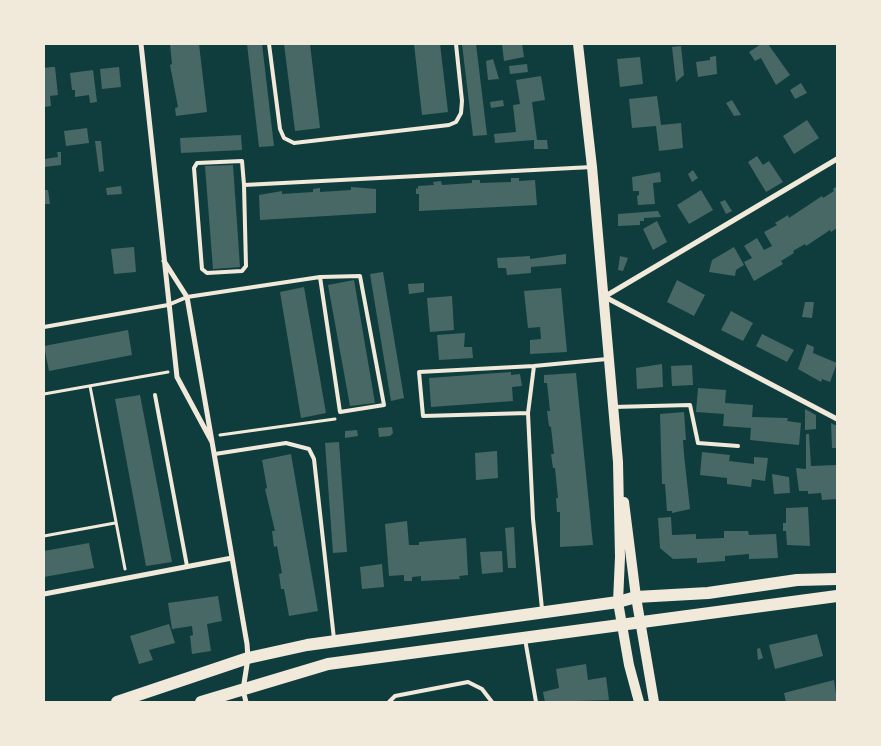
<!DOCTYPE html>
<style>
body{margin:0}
#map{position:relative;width:881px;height:746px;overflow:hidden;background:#0f3d3e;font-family:"IBM Plex Sans",sans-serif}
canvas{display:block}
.frame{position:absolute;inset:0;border:45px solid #f1e9da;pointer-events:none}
</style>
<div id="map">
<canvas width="881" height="746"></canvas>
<div class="frame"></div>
</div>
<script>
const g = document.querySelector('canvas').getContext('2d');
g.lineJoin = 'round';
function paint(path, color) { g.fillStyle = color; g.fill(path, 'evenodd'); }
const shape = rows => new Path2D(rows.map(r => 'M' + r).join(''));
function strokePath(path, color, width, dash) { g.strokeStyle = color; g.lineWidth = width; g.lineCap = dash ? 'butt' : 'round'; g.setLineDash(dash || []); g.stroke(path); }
const building = shape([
 [170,44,199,44,207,112,176,116,175,108,178,107,170,65,172,64],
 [247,44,262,44,274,146,259,147],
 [284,44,310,44,320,128,295,131],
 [414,44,440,44,448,112,422,115],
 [462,44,476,44,487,135,473,136],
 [502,44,522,44,524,57,504,61],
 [761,44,768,44,790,75,776,85,761,58,755,61,749,52],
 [681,46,684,75,676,82,672,47],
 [716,56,717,74,698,77,696,62,710,60,710,57],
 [640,57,643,84,620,87,617,59],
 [493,59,499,79,488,80,486,61],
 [527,64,528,72,510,74,509,66],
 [51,67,55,67,58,95,50,96,51,106,44,107,44,68],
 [119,67,121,87,102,89,100,69],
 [93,70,97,102,90,103,89,95,75,97,75,90,72,90,70,73],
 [541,76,545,100,532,102,537,140,547,140,548,149,534,149,534,140,495,143,494,134,516,132,513,105,520,104,516,80],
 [801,83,807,93,795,99,790,90],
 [657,96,661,125,681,123,683,148,659,151,656,126,632,128,629,99],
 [503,100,504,106,491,108,490,102],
 [732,100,741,115,734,116,726,103],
 [807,120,819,138,794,154,783,136],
 [87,128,89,143,66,146,64,131],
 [241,135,242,150,181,153,180,138],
 [95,141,101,141,104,171,99,172],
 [57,152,61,152,61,165,44,167,44,159,58,157],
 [757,156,763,165,769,161,783,182,766,192,748,162],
 [233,165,240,267,213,269,205,166],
 [693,170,698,178,692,182,688,174],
 [660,172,661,182,653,183,655,204,638,205,637,196,639,195,639,191,633,191,632,177],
 [511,178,519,178,519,181,535,180,537,205,419,211,419,194,416,194,416,188,418,189,418,186,434,185,433,182,441,181,442,185,472,183,472,180,480,180,480,183,511,182],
 [121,186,122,194,107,195,106,188],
 [837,186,837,228,831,232,830,230,806,246,805,244,793,251,794,253,781,261,783,264,754,281,744,262,752,258,744,246,757,238,764,250,772,246,764,232,777,225,775,223,788,215,789,218,822,196,823,198,834,191,833,189],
 [351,187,376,189,376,213,260,220,259,195,282,191,282,194,313,192,313,189,320,188,320,192,351,190],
 [44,190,48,190,50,204,44,204],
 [701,190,713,210,689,224,677,205],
 [725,200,732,211,726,214,720,202],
 [658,211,661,217,644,218,644,221,640,221,640,225,618,226,618,214],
 [657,221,667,242,653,250,643,229],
 [134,247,136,272,114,274,111,249],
 [734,247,744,265,736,270,735,276,709,272,712,260],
 [566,254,566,264,531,267,531,273,507,275,506,268,498,268,497,258,530,256,530,259],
 [620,256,628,258,623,271,618,270],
 [383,272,404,398,391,401,370,274],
 [354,280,375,403,350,406,328,285],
 [677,280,705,295,694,316,667,302],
 [424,283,424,292,409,294,408,284],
 [304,287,326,413,301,418,280,292],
 [561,288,567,352,530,354,530,340,541,339,540,327,528,328,524,291],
 [452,296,454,330,430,332,427,298],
 [805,302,814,302,812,318,802,317],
 [731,311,753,323,743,341,721,330],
 [128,330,132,355,49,371,44,346],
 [465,333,464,347,472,347,473,358,439,360,437,335],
 [762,334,794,350,787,362,756,346],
 [807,344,814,347,813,353,837,363,830,382,822,379,821,382,798,369],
 [662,364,663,387,637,389,636,368],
 [692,365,693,385,672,386,671,366],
 [511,372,511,375,520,374,522,386,512,387,513,401,431,407,429,378],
 [576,373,593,545,560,547,560,512,557,512,556,498,558,498,555,468,553,468,551,454,554,454,551,427,549,426,547,411,550,411,547,383,544,383,544,375],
 [698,388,726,390,725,403,753,405,752,417,788,418,787,421,801,423,799,445,750,440,751,428,723,426,724,414,696,412],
 [140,395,172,562,146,566,115,399],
 [805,409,816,415,816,429,805,430],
 [684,412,686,440,683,440,684,455,690,509,672,513,672,511,667,511,665,484,662,484,660,414],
 [831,423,837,426,837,448,832,448],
 [392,427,393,433,390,436,379,437,378,428],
 [357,430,358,436,345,438,345,431],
 [806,434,809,434,811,466,837,465,837,499,822,500,821,493,808,494,808,491,799,491,796,468,806,469],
 [339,442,347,552,333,553,325,443],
 [497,451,498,478,476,480,475,453],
 [702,452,730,455,729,461,754,464,754,457,768,458,765,481,752,479,751,487,727,484,727,478,700,475],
 [291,454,318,611,289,616,284,589,281,589,279,574,282,573,277,546,274,547,272,531,275,531,265,489,267,488,262,460],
 [772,474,789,477,790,493,774,494],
 [808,507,810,546,787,545,786,531,783,531,783,523,786,523,786,508],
 [671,517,672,535,696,534,696,539,724,538,724,531,748,531,749,535,776,534,778,558,749,559,749,554,725,556,725,561,697,563,697,558,673,559,660,548,658,518],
 [407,521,409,545,419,545,419,542,466,538,468,575,459,576,460,579,421,581,421,576,412,577,412,581,404,581,404,575,389,576,385,524],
 [514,527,516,568,508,568,505,528],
 [89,543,94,568,44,577,44,551],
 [502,551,503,572,482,574,480,552],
 [382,564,384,587,362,589,360,567],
 [218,596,222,621,207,624,211,651,192,654,190,636,193,635,192,626,172,629,168,603],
 [169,624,175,643,149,650,153,660,139,664,130,636],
 [817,634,823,656,775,669,769,645],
 [760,648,763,658,758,660,757,649],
 [586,664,588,680,606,677,609,700,545,702,543,692,559,688,556,669],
 [834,680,837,702,786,702,784,693]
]);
const path = shape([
 [90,386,125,569],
 [44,394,168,372],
 [220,435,335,419],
 [44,536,115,523]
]);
const service = shape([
 [269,44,280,129,284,138,294,143,449,125,456,122,461,113,462,101,456,44],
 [244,185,246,266,242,271,207,273,202,269,194,168,197,163,242,161,244,185,592,167],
 [44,327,168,305,187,297,320,277,360,276,384,405,340,412,320,277],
 [155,395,187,566],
 [613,407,690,405,698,443,738,446],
 [528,413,423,416,419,372,534,366],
 [215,454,286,443,309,449,314,459,334,639],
 [542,609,533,519,528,413,534,366,607,359],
 [525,639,536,702],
 [389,702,395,696,468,682,482,689,492,702]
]);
const minor = shape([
 [141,44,177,377,212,442],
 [164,261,187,297,247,644,248,658,243,690,246,702],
 [604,297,837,159],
 [605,297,837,419],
 [44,594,232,558]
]);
const secondary = shape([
 [578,44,592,167,618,462,620,557,618,602,629,665,639,702],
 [624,502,636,597,654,702]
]);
const primary = shape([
 [117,702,248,658,307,645,618,602,636,597,708,593,797,580,837,579],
 [201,702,328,664,837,596]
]);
paint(building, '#486865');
strokePath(path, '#f1e9da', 3);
strokePath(service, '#f1e9da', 4);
strokePath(minor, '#f1e9da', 5);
strokePath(secondary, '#f1e9da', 10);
strokePath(primary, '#f1e9da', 12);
</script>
